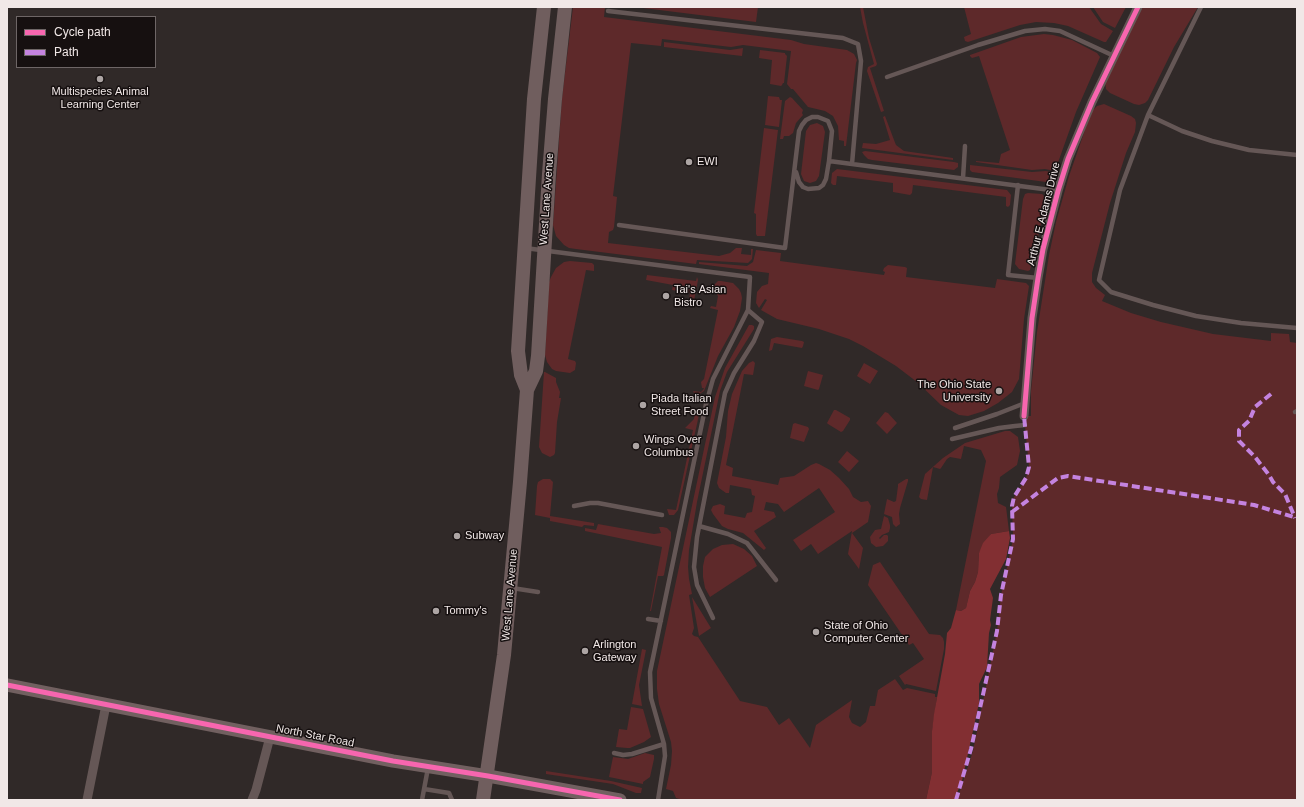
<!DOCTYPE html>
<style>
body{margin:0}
#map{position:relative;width:1304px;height:807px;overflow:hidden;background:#302928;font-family:Arial,sans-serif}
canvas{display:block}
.frame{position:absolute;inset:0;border:8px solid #f1e8e7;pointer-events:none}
.legend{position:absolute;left:16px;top:16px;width:140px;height:52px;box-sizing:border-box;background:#161010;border:1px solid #6e6666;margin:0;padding:5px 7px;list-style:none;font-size:12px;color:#f1e8e7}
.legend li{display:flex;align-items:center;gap:8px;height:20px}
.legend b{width:20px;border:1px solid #6e6666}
</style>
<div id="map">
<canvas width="1304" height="807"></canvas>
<div class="frame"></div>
<ul class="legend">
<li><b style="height:5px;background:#f766af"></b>Cycle path</li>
<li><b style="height:5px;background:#c483df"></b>Path</li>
</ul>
</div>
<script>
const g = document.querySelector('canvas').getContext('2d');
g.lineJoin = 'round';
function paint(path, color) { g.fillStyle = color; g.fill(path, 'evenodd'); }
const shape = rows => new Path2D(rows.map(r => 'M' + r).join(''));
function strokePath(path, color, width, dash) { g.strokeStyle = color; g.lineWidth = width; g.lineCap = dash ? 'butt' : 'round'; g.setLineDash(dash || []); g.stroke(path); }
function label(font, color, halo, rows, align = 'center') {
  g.font = font + ' Arial,sans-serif'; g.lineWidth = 3; g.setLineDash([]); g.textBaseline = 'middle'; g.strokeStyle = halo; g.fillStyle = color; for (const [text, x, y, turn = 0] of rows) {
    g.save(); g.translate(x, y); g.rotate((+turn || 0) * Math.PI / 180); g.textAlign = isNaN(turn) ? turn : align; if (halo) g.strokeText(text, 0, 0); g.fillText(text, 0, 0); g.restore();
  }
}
const green = shape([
 [573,7,605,7,604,17,791,40,804,44,847,50,854,54,857,60,856,63,846,146,844,146,844,141,839,140,838,126,833,116,825,111,808,107,793,89,791,89,787,84,791,51,743,45,731,47,662,39,661,46,631,43,613,196,617,197,614,227,613,230,609,232,608,243,719,256,730,253,736,248,742,248,741,254,751,255,751,249,753,249,752,259,748,263,697,260,696,264,576,249,569,248,564,245,556,236,553,225,562,98],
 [635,7,758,7,756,22],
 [860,7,863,7,869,38,877,64,876,66,870,68,884,111,881,112,867,71,868,67,874,64,863,23],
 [964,7,1089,7,1101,24,1113,31,1106,42,1104,42,1068,26,1054,23,1036,22,1020,25,968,42,965,41,964,37,971,34],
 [1093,7,1126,7,1115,28,1103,22],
 [1143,7,1198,7,1174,47,1148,100,1145,103,1139,105,1134,104,1110,93,1106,89,1105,82,1129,33],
 [1044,34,1053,35,1072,40,1097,53,1100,57,1076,112,1055,171,1045,169,1032,170,976,162,976,161,999,163,1001,154,1010,150,979,56,972,58,970,56,970,55,1021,37],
 [664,42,730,50,743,48,742,56,664,47],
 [760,50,785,53,785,54,787,56,784,83,783,83,782,85,781,86,770,84,772,60,759,58],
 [768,96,779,97,780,100,782,100,779,127,765,125],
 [790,97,792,98,803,110,802,113,803,115,796,123,793,133,789,136,784,136,783,139,780,139,785,101],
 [1104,104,1131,116,1135,119,1136,123,1135,132,1126,153,1110,203,1092,273,1092,282,1096,288,1105,295,1102,301,1131,313,1161,322,1213,334,1271,341,1271,333,1289,334,1290,342,1297,343,1297,800,957,800,973,751,997,631,1001,595,1013,539,1012,506,1014,497,1026,478,1029,467,1024,416,1031,416,1031,391,1037,332,1049,255,1056,222,1069,176,1085,130,1092,111,1097,106],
 [885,116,894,140,896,145,904,151,953,158,953,160,862,148,863,143,876,144,890,140,883,117],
 [817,123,823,126,825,132,819,176,816,181,810,183,804,181,801,174,806,131,810,125],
 [764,128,778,130,765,236,757,236,756,234,756,214,754,213],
 [865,151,954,162,958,163,958,167,954,170,872,160,868,159,864,155,862,152],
 [970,165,1032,172,1046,171,1054,173,1051,180,1046,182,972,172,970,170],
 [837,169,1007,190,1011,195,1010,205,1008,207,1006,206,1006,197,913,185,912,193,910,195,893,192,893,183,837,176,836,185,833,185,831,183,832,173],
 [1028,193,1042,194,1047,199,1030,270,1028,271,1019,269,1015,264,1023,199,1025,194],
 [756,250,781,253,780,261,884,275,885,272,883,271,884,268,888,265,905,267,907,268,906,277,995,288,997,279,1026,283,1029,286,1024,319,1019,379,1012,392,998,403,984,411,968,416,959,415,941,405,917,382,896,366,863,346,849,339,819,329,777,319,761,310,767,300,765,299,759,308,756,303,757,292,762,286,768,284,769,273,699,264,699,262,747,266,753,262],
 [570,261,592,263,594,265,594,271,586,270,568,359,575,361,576,363,575,370,570,373,556,371,552,369,547,362,545,355,549,282,551,277,556,268,564,262],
 [647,275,696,281,697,277,698,280,694,301,689,301,690,293,672,290,673,285,646,280],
 [718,281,721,281,733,283,739,289,741,293,742,298,740,311,734,327,718,356,704,391,698,395,695,395,693,391,701,392,703,390,704,388,702,388,701,382,704,379,718,310,710,308,711,306,716,307,718,296,715,292,712,294,712,292,714,285],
 [749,325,752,325,754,326,754,329,727,372,720,391,697,502,689,550,688,567,689,579,692,594,689,595,694,628,692,634,694,636,698,637,740,701,767,707,779,725,789,718,810,748,816,725,852,700,849,717,852,723,860,727,866,722,870,706,875,706,878,690,895,679,903,690,907,688,935,694,935,697,937,697,932,731,932,772,926,800,683,800,676,798,673,791,666,789,671,765,672,751,671,742,659,704,657,689,657,671,715,397,725,368],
 [777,337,802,341,804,342,803,346,802,348,774,343,772,350,769,351,771,339],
 [753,361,755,363,753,375,744,374,726,465,733,468,732,476,778,485,780,478,794,476,811,465,816,463,819,464,830,470,839,478,849,489,853,497,861,502,868,501,871,506,868,522,852,533,863,548,859,569,848,554,852,531,818,554,811,544,801,551,793,540,835,512,819,488,784,512,778,504,766,502,764,510,774,512,776,517,754,531,766,548,764,550,743,533,728,529,722,526,713,514,711,510,713,506,720,504,725,506,724,514,745,518,747,513,752,512,755,496,752,495,751,489,730,485,729,493,726,493,719,488,717,483,726,437,728,411,732,394,742,371,749,363],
 [864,363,878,371,870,384,857,376],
 [808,371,823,375,819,389,818,390,804,386],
 [544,372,545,372,556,378,556,382,560,392,559,398,561,398,557,422,555,453,554,455,550,457,542,453,539,447],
 [690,408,694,408,696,410,699,415,678,510,674,515,669,515,667,509,676,510,693,430,685,428,694,419,695,412,692,409,688,412],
 [834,410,836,410,850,418,850,420,843,431,841,432,828,424,827,423],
 [885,412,888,413,897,423,887,434,876,423],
 [795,423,808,427,809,429,804,442,790,438,793,424],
 [1005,431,1010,431,1018,437,1020,451,1017,465,1000,477,999,488,997,494,998,503,1006,507,1009,531,991,534,979,553,978,572,975,582,970,591,966,608,961,611,956,610,986,461,981,450,964,446,961,459,950,457,947,459,941,468,940,469,933,467,927,500,921,499,919,497,925,474,943,458,965,443],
 [847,451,859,461,849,472,838,462],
 [543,479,550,479,553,482,550,516,594,523,594,526,584,525,582,527,550,521,550,518,535,515,537,486,538,482],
 [906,479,908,479,908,481,900,508,899,514,900,524,896,527,893,524,892,517,884,514,887,499,894,502,896,501,898,486,898,484],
 [884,516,888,518,890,525,890,528,889,532,882,535,879,538,880,539,884,535,887,535,888,536,888,541,883,546,876,547,871,543,870,537,875,530,881,529],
 [598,524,654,534,661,533,659,527,663,527,667,528,671,532,671,538,664,575,663,576,658,576,651,611,650,611,662,547,585,531,585,528,596,530],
 [733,544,744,549,752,556,757,566,710,597,705,588,703,577,703,566,705,557,713,549,722,545],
 [880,562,929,634,940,635,943,638,944,642,944,649,936,691,906,684,905,685,899,676,924,659,913,643,909,645,868,585,873,565],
 [692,597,711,628,699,636],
 [642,649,646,650,639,685,642,706,632,704],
 [631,707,643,709,651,737,644,742,630,748,627,748,616,747,619,729,627,730],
 [645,753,654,755,654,759,650,777,643,782,643,784,609,777,613,757,628,759],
 [546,771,611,781,642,788,641,793,636,793,613,784,546,774]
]);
const forest = shape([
 [1009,531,1010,538,1006,559,990,589,993,598,990,620,991,625,989,633,987,667,979,684,979,703,962,781,954,800,926,800,932,772,932,731,934,714,945,654,947,633,951,628,956,610,961,611,966,608,970,591,975,582,978,572,979,553,983,543,991,534]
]);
const lane = shape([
 [1201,7,1148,115,1182,131,1212,141,1249,150,1297,155],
 [608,11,843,38,858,44,861,61,852,164],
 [887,77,978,45,1025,31,1045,29,1060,31,1114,56],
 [1148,115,1120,190,1099,280,1111,292,1153,305,1196,316,1241,323,1297,328],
 [796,172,799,182,803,187,808,189,819,188,823,185,826,179,829,161],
 [963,178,965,146],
 [1018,185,1008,275,1038,278],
 [619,225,785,248,799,131,802,125,806,120,812,117,818,117,828,121,832,131,829,161,1058,191],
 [525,248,750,277,748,310,713,379,706,404,650,672,651,698,664,744,665,756,658,800],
 [1295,412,1297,411],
 [955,428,997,414,1025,403],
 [952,439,999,428,1015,426,1025,425],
 [574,506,590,503,598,503,662,515],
 [699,526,728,534,747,543,776,580],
 [512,588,538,592],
 [713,618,697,585,694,567,697,537,725,393,734,373,754,341,762,322,748,310],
 [648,619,661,621],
 [614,753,623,755,632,754,664,744],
 [424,789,449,793,452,800],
 [422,800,428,768]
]);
const street = shape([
 [1024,416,1032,318,1038,278,1043,249,1058,191,1068,159,1092,102,1138,7],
 [87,800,106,705],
 [252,800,256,790,270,737]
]);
const secondary = shape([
 [7,685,393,761,488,776,620,800]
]);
const primary = shape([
 [527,390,521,375,518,351,534,99,544,7],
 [483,800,504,655,520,482,527,390,536,371,538,356,549,174,555,99,565,7]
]);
const quiet = shape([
 [1271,394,1255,407,1249,421,1239,430,1239,441,1255,457,1269,475,1273,482,1285,494,1295,518],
 [1012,512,1058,478,1068,476,1254,505,1297,518],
 [956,800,971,749,997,631,1001,595,1013,539,1012,506,1014,497,1026,478,1029,467,1024,416]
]);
const cycleway = shape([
 [1024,416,1032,318,1038,278,1043,249,1058,191,1068,159,1092,102,1138,7],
 [7,685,393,761,488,776,620,800]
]);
const markers = [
 [100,79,4,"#ada5a4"],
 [689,162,4,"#ada5a4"],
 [666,296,4,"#ada5a4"],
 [999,391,4,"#ada5a4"],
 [643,405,4,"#ada5a4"],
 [636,446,4,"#ada5a4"],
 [457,536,4,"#ada5a4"],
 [436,611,4,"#ada5a4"],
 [816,632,4,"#ada5a4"],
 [585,651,4,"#ada5a4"]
];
const poiNames = [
 ["Multispecies Animal",100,92,"center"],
 ["Learning Center",100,105,"center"],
 ["EWI",697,162],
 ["Tai's Asian",674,290],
 ["Bistro",674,303],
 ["The Ohio State",991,385,"right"],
 ["University",991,398,"right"],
 ["Piada Italian",651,399],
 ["Street Food",651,412],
 ["Wings Over",644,440],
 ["Columbus",644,453],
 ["Subway",465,536],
 ["Tommy's",444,611],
 ["State of Ohio",824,626],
 ["Computer Center",824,639],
 ["Arlington",593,645],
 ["Gateway",593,658]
];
const streetNames = [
 ["West Lane Avenue",547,199,-86],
 ["Arthur E Adams Drive",1044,214,-76],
 ["West Lane Avenue",510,595,-85],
 ["North Star Road",315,736,11]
];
paint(green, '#5e292a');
paint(forest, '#822f32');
strokePath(lane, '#655756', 4.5);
strokePath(street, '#655756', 9);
strokePath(secondary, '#716060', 13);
strokePath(primary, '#705e5e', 14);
strokePath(quiet, '#c483df', 4, [8, 4]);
strokePath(cycleway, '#f766af', 5);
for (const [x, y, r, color] of markers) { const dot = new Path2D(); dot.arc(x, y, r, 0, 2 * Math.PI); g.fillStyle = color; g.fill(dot); strokePath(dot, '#161010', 1.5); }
label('11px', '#f1e8e7', '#161010', poiNames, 'left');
label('11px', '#f1e8e7', '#161010', streetNames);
</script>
